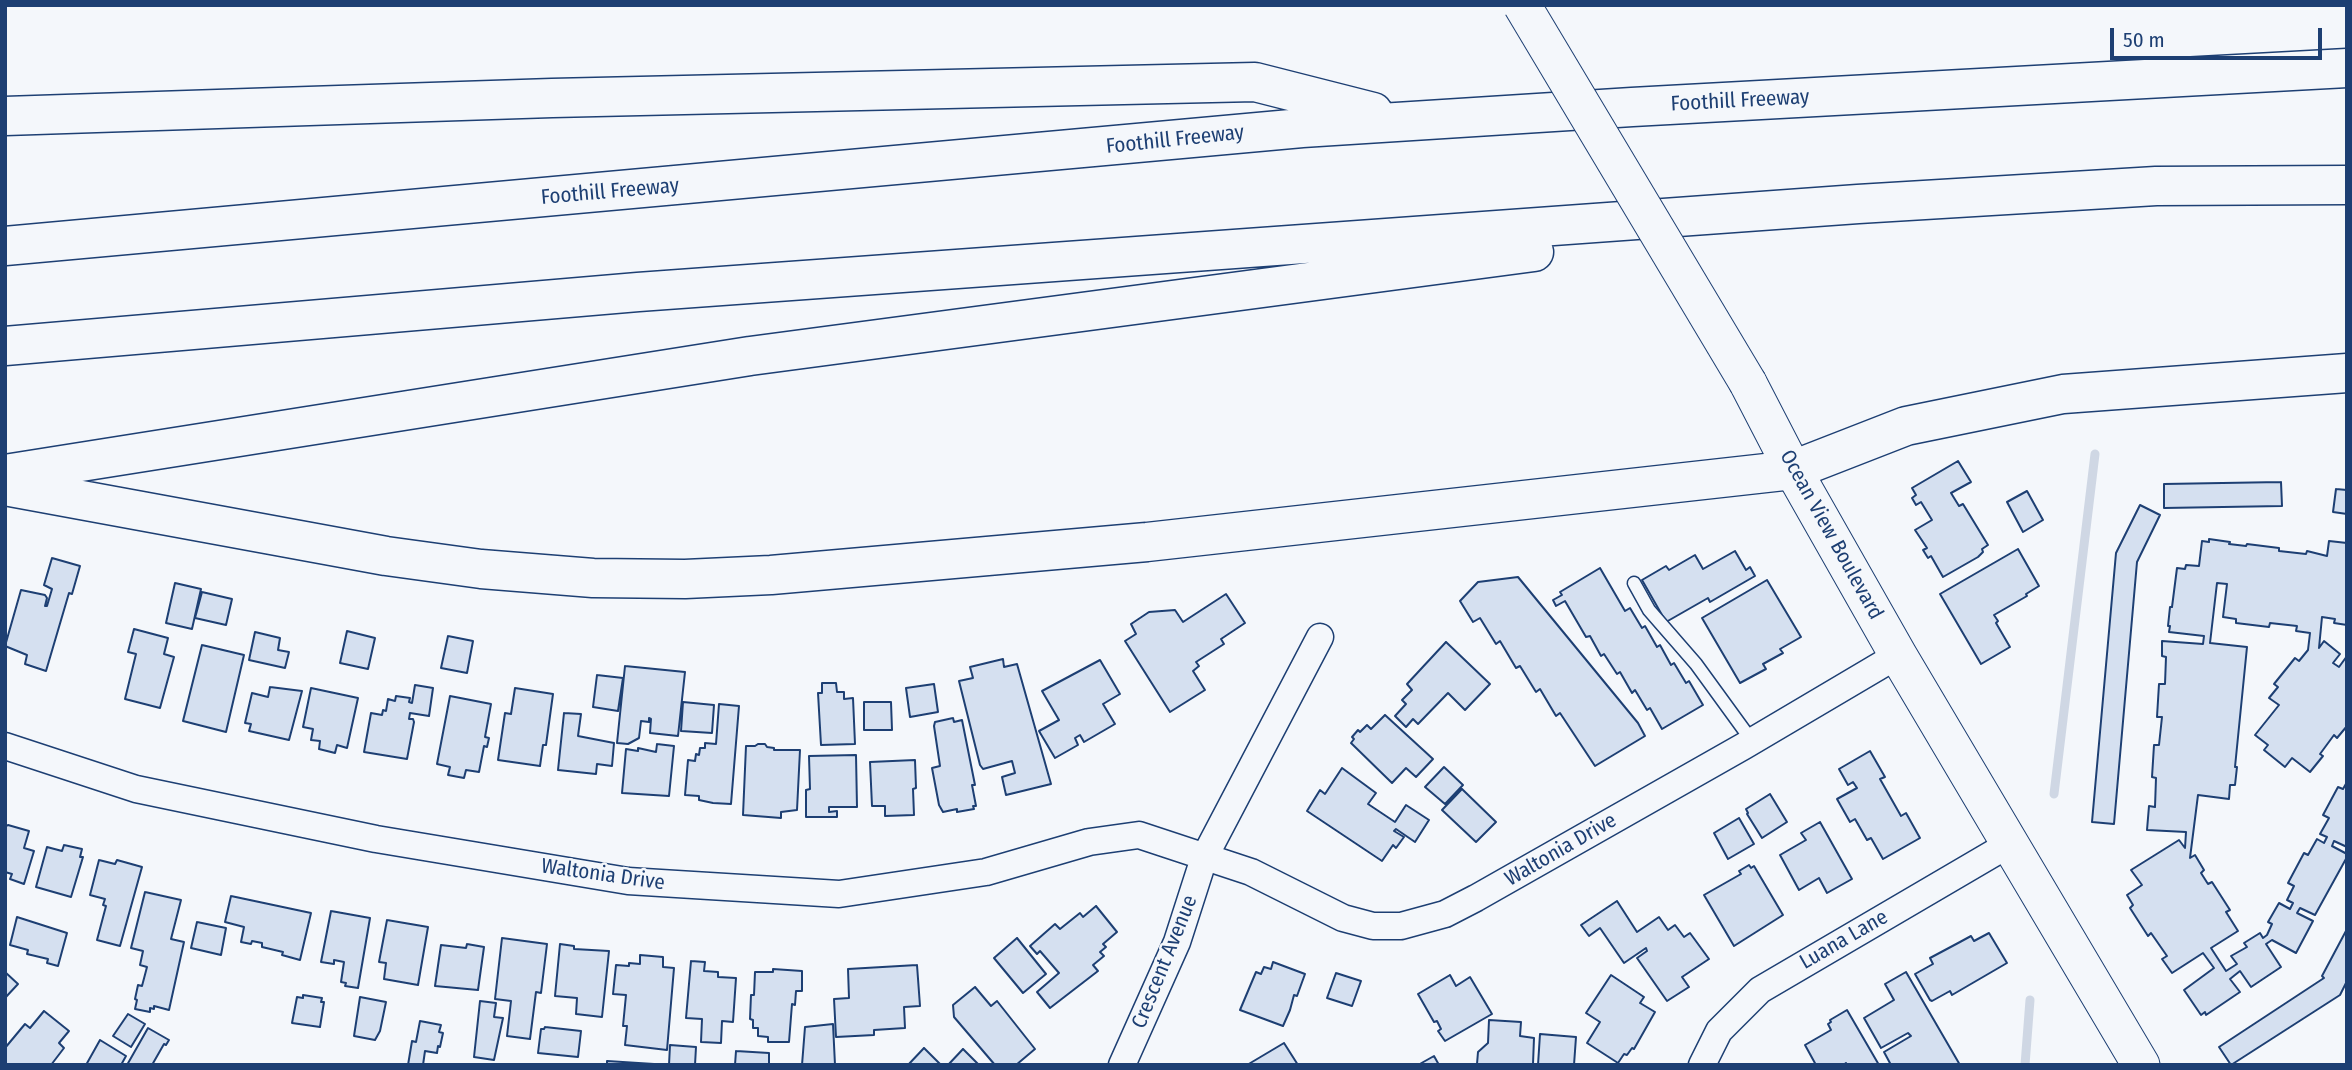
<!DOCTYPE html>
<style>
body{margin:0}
#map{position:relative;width:2352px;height:1070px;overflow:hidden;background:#f4f7fb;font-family:"Fira Sans Condensed",sans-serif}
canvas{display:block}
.frame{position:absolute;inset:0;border:7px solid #1d3f73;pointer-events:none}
.scale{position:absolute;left:2110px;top:28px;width:212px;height:32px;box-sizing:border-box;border:4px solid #1d3f73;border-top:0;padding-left:9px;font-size:21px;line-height:24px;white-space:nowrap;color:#1d3f73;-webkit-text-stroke:5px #f4f7fb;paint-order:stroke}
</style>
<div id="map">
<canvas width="2352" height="1070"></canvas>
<div class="frame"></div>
<div class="scale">50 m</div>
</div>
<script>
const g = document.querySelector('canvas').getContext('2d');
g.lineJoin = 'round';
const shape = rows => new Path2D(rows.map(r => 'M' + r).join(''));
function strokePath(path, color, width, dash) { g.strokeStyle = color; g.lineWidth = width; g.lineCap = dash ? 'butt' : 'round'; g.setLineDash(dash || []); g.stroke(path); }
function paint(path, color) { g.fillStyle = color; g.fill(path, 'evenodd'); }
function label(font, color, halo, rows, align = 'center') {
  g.font = font + ' "Fira Sans Condensed",sans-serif'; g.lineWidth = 5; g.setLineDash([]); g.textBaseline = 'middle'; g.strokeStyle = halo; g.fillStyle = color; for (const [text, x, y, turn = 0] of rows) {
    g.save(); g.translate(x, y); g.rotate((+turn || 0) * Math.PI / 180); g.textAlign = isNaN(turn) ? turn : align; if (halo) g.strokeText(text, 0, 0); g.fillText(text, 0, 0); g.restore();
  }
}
const stream = shape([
 [2054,794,2095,454],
 [2025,1065,2030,1000]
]);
const building = shape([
 [1958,461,1971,482,1951,493,1959,506,1963,504,1988,545,1982,549,1983,552,1978,557,1943,577,1931,556,1928,558,1923,550,1927,548,1915,530,1932,520,1921,502,1916,505,1912,498,1916,495,1912,488,1958,461],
 [2281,482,2282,506,2164,508,2164,484,2281,482],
 [2336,489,2347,490,2347,514,2333,512,2336,489],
 [2027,491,2043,520,2023,532,2007,502,2027,491],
 [2140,505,2160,515,2137,562,2114,824,2092,822,2116,553,2140,505],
 [2209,539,2230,542,2229,544,2246,546,2247,544,2279,548,2279,551,2306,554,2307,551,2327,556,2329,541,2347,543,2347,625,2334,623,2335,619,2322,617,2319,648,2324,641,2340,654,2333,663,2339,667,2347,656,2347,726,2337,738,2334,735,2320,754,2323,756,2310,772,2292,758,2285,767,2264,750,2268,745,2255,735,2279,705,2269,698,2278,687,2274,684,2295,658,2299,661,2308,650,2310,633,2296,631,2297,626,2270,623,2269,627,2236,623,2236,619,2223,617,2227,584,2217,583,2210,643,2247,647,2235,767,2237,767,2235,785,2230,785,2229,799,2198,795,2190,858,2195,855,2204,870,2201,873,2208,884,2212,882,2230,910,2226,912,2238,931,2211,948,2226,971,2237,964,2231,956,2247,947,2244,943,2260,933,2263,938,2267,935,2272,924,2268,922,2279,903,2290,909,2293,903,2287,900,2294,886,2288,883,2304,853,2308,855,2317,839,2324,843,2327,837,2320,834,2329,818,2323,815,2338,787,2343,789,2347,782,2347,847,2334,841,2332,846,2347,854,2347,857,2315,915,2300,908,2297,913,2313,921,2296,953,2272,940,2266,944,2281,967,2251,987,2240,971,2230,979,2240,992,2206,1015,2205,1012,2201,1015,2184,990,2214,968,2203,953,2172,973,2162,959,2167,956,2151,933,2148,936,2130,908,2133,905,2127,895,2142,885,2131,870,2179,840,2185,848,2186,832,2147,830,2149,806,2155,807,2156,778,2152,777,2154,745,2159,745,2162,717,2157,717,2159,684,2165,684,2166,657,2162,656,2162,641,2203,644,2204,636,2169,632,2170,626,2168,626,2170,607,2172,607,2177,568,2185,569,2186,565,2199,566,2202,541,2209,542,2209,539],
 [2018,549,2039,586,2026,594,2027,596,1994,615,1998,621,1996,623,2010,647,1981,664,1940,594,2018,549],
 [1735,551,1746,570,1750,567,1755,576,1710,602,1708,598,1666,622,1642,580,1666,566,1669,570,1695,555,1703,569,1735,551],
 [52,558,80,566,72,594,69,593,46,671,25,664,27,655,5,646,21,590,45,595,47,598,45,606,47,606,52,589,44,585,52,558],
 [1600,568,1625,611,1630,608,1642,628,1645,626,1657,647,1660,645,1671,665,1674,663,1686,683,1689,681,1703,705,1662,729,1650,708,1647,710,1635,690,1632,693,1620,672,1617,674,1604,654,1601,656,1590,636,1586,637,1565,601,1556,606,1553,600,1562,595,1560,592,1600,568],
 [1518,577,1638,723,1645,736,1595,766,1560,713,1556,716,1540,689,1536,692,1520,666,1516,668,1500,641,1496,644,1480,618,1473,622,1460,601,1478,582,1518,577],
 [1767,580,1801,637,1780,649,1783,653,1763,664,1766,669,1740,683,1702,618,1767,580],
 [175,583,201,589,192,629,166,623,175,583],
 [202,592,232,599,226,625,195,618,202,592],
 [1226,594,1245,623,1221,639,1224,644,1196,662,1199,666,1193,671,1205,690,1170,712,1125,641,1136,634,1131,624,1149,612,1175,610,1183,622,1226,594],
 [134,629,168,638,164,654,174,657,160,708,125,699,136,654,128,652,134,629],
 [347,631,375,638,368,669,340,663,347,631],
 [255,632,280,638,278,650,289,652,285,668,249,660,255,632],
 [448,636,473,641,467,673,441,668,448,636],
 [1446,642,1490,684,1465,710,1448,693,1418,724,1413,719,1406,727,1395,716,1406,704,1402,700,1412,690,1407,684,1446,642],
 [202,645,244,655,226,732,183,721,202,645],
 [1003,659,1004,667,1017,664,1051,784,1006,795,1002,777,1015,773,1012,761,983,769,980,765,959,681,973,678,970,667,1003,659],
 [1100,660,1120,694,1103,704,1115,724,1084,742,1080,735,1075,738,1078,745,1055,758,1039,731,1059,720,1042,691,1100,660],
 [625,666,685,672,678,736,650,733,651,719,649,718,649,722,641,721,639,738,628,744,617,743,625,666],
 [597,675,623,678,618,711,593,707,597,675],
 [822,683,836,683,837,692,844,692,844,699,853,698,855,744,821,745,818,693,822,693,822,683],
 [934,684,938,712,910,717,906,688,934,684],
 [415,685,433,688,429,716,410,713,409,719,413,719,414,722,407,759,364,752,371,713,382,715,383,710,386,711,388,699,395,701,396,696,410,698,409,702,412,703,415,685],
 [270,687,302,691,289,740,249,731,251,724,245,723,252,693,268,697,270,687],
 [311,688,358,698,347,748,337,745,335,753,319,749,320,741,311,740,313,729,303,727,311,688],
 [515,688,553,694,546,745,543,745,540,766,498,760,505,713,511,714,515,688],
 [450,696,491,704,485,737,489,738,487,747,484,746,479,772,466,770,464,778,448,775,450,767,437,764,450,696],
 [683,702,714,705,712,733,681,731,683,702],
 [864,702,891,702,892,730,864,730,864,702],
 [719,704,739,706,731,804,713,803,699,800,699,796,685,795,688,760,695,761,696,754,699,755,700,748,705,748,705,743,716,744,719,704],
 [564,713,581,714,578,736,614,743,612,766,597,764,596,774,558,770,564,713],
 [1385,715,1433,759,1416,777,1406,768,1392,783,1351,743,1354,739,1352,737,1358,730,1360,732,1367,725,1371,729,1385,715],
 [953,718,954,722,962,720,975,785,972,785,976,806,973,806,974,809,957,812,957,809,943,812,939,805,932,768,940,766,934,726,935,722,953,718],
 [657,744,674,746,669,796,622,793,626,749,638,751,638,748,656,752,657,744],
 [758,744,765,744,767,747,774,748,774,750,800,750,797,810,781,812,781,818,743,815,746,746,755,746,758,744],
 [1870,751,1885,777,1880,779,1901,816,1906,813,1920,838,1883,859,1871,838,1867,840,1855,819,1850,822,1837,799,1857,788,1853,782,1848,785,1839,769,1870,751],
 [856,755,857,807,829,807,829,812,837,811,837,817,806,817,806,790,810,789,809,756,856,755],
 [915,760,916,788,913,789,914,815,885,816,885,806,872,806,870,762,915,760],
 [1444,767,1463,785,1445,804,1425,787,1444,767],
 [1342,768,1376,793,1368,804,1395,822,1406,805,1429,820,1415,842,1396,829,1394,831,1404,837,1396,848,1393,845,1382,861,1307,811,1320,790,1325,794,1342,768],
 [1462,789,1496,822,1476,842,1442,810,1462,789],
 [1770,794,1787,822,1762,838,1747,814,1748,813,1746,809,1770,794],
 [1739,818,1754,844,1728,859,1714,833,1739,818],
 [1820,822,1852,879,1827,893,1819,878,1799,890,1780,855,1806,840,1801,833,1820,822],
 [8,825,29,831,24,848,34,851,24,884,10,879,12,874,5,872,5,827,8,825],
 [64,845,82,849,80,857,83,857,71,897,36,887,47,847,62,851,64,845],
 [99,860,115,864,117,860,142,867,120,946,97,940,106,906,103,905,105,899,90,895,99,860],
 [1749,865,1751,868,1754,866,1783,915,1734,946,1704,895,1741,874,1739,871,1749,865],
 [145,892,181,900,171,939,184,942,169,1010,154,1006,154,1009,150,1008,150,1012,135,1009,137,1000,135,999,138,985,142,986,147,967,140,965,143,951,131,948,145,892],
 [231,896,311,913,300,960,282,955,283,952,262,947,262,943,252,941,251,944,241,942,244,927,225,922,231,896],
 [1617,901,1637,932,1659,917,1668,930,1675,925,1684,937,1690,933,1709,959,1682,977,1689,987,1667,1001,1637,958,1647,951,1646,948,1624,963,1600,928,1589,936,1581,925,1617,901],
 [1096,906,1117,932,1103,944,1106,947,1100,952,1104,956,1093,965,1098,971,1050,1008,1037,992,1059,973,1040,951,1037,954,1030,946,1055,924,1060,929,1080,913,1083,917,1096,906],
 [331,911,370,918,358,988,345,986,346,983,341,982,344,962,334,960,334,964,321,962,331,911],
 [17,917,67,933,58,966,47,963,48,959,27,954,28,950,10,945,17,917],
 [387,920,428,927,418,985,384,979,386,963,379,962,387,920],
 [197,922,226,928,221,955,191,948,197,922],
 [2347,929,2347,981,2340,995,2231,1065,2219,1047,2324,978,2322,976,2347,929],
 [1989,933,2007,963,1952,995,1950,991,1932,1001,1930,1000,1915,974,1933,964,1930,958,1960,942,1971,936,1974,941,1989,933],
 [502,938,547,944,541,993,536,992,530,1039,507,1036,511,1001,495,999,502,938],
 [1017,938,1046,974,1023,993,994,958,1017,938],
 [467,944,484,947,478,990,435,986,441,945,466,948,467,944],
 [560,944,574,946,574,949,609,951,602,1017,576,1014,577,998,555,996,560,944],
 [640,955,663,957,663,967,674,968,667,1050,625,1045,627,1026,623,1026,626,995,613,994,616,965,629,966,629,963,640,964,640,955],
 [691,961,705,962,704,971,718,972,718,977,736,978,733,1022,722,1021,721,1043,701,1042,702,1019,686,1018,691,961],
 [1273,962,1305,974,1297,996,1294,995,1290,1010,1283,1026,1240,1010,1256,972,1261,974,1264,967,1271,969,1273,962],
 [917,965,920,1006,904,1007,905,1028,874,1030,874,1035,836,1037,834,999,849,998,848,969,917,965],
 [773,969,802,971,802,991,796,991,795,1005,792,1004,789,1042,768,1042,768,1037,758,1036,758,1028,753,1028,753,1020,750,1019,751,995,754,995,755,972,773,972,773,969],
 [5,972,18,984,5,998,5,972],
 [1906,972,1960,1065,1891,1065,1884,1052,1911,1036,1908,1033,1881,1048,1864,1018,1894,1000,1885,984,1906,972],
 [1336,973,1361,981,1352,1006,1327,998,1336,973],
 [1450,975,1456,986,1470,977,1492,1014,1445,1041,1438,1031,1441,1029,1437,1021,1434,1022,1418,994,1450,975],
 [1611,975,1644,997,1640,1003,1655,1012,1634,1049,1632,1048,1627,1055,1624,1054,1618,1063,1587,1043,1600,1022,1586,1013,1611,975],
 [975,987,991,1006,997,1001,1035,1049,1016,1065,995,1065,954,1017,953,1005,975,987],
 [303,995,322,998,321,1002,324,1002,320,1027,292,1023,297,997,303,998,303,995],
 [360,997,386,1002,380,1031,375,1040,354,1036,360,997],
 [480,1001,496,1003,494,1017,503,1018,494,1060,474,1057,480,1001],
 [1847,1010,1879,1065,1847,1065,1846,1063,1843,1065,1816,1065,1805,1045,1831,1030,1828,1024,1831,1022,1830,1020,1847,1010],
 [44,1011,69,1031,59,1043,64,1048,51,1065,5,1065,5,1048,25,1024,30,1028,44,1011],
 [128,1014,145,1024,131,1047,113,1036,128,1014],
 [1489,1020,1521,1022,1520,1036,1534,1038,1533,1064,1477,1064,1478,1052,1488,1043,1489,1020],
 [420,1021,441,1025,439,1032,443,1033,440,1047,438,1046,437,1053,425,1051,423,1065,408,1065,412,1041,416,1042,420,1021],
 [833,1024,835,1065,802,1065,805,1027,833,1024],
 [545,1027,581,1031,578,1057,538,1053,541,1029,544,1029,545,1027],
 [148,1028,169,1040,166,1045,164,1044,152,1065,127,1065,148,1028],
 [1540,1034,1576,1037,1574,1065,1538,1065,1540,1034],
 [100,1040,126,1056,121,1065,86,1065,100,1040],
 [1284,1043,1298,1065,1247,1065,1284,1043],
 [670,1045,696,1047,695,1065,669,1065,670,1045],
 [924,1048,941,1065,908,1065,924,1048],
 [963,1049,979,1065,948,1065,963,1049],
 [736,1051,769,1053,769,1065,735,1065,736,1051],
 [1434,1056,1439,1065,1418,1065,1434,1056],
 [607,1061,654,1064,654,1065,607,1065,607,1061]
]);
const service = shape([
 [1634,583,1649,610,1696,664,1752,741]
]);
const minor = shape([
 [5,746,136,789,376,839,628,881,839,894,986,872,1089,842,1139,835,1251,872,1343,918,1373,926,1401,926,1445,914,1476,898,1744,746,1898,655],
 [1122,1065,1177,942,1204,858,1320,637],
 [1702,1065,1719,1031,1760,990,2011,843]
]);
const secondary = shape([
 [1748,383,1793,470,1898,655,2141,1065]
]);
const motorway = shape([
 [5,116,552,98,1255,82,1373,112],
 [5,246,1302,128,1632,107,2347,68],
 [5,346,638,292,1858,204,2156,186,2347,185],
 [5,474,750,356,1534,252],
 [5,486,386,556,481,569,593,578,685,579,771,575,1147,542,1793,470,1906,426,2063,394,2347,373]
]);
const secondaryBridge = shape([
 [1522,5,1748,383]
]);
const streetNames = [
 ["Foothill Freeway",1740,101,-3],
 ["Foothill Freeway",1175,140,-6],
 ["Foothill Freeway",610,192,-5],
 ["Ocean View Boulevard",1831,535,61],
 ["Waltonia Drive",1561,850,-30],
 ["Waltonia Drive",603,875,8],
 ["Luana Lane",1844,940,-30],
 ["Crescent Avenue",1165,962,-68]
];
strokePath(stream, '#cfd7e4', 9);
paint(building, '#d5e0f0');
strokePath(building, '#1d3f73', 2);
strokePath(service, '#1d3f73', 15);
strokePath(minor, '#1d3f73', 29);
strokePath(secondary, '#1d3f73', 39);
strokePath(motorway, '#1d3f73', 41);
strokePath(service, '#f4f7fb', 12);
strokePath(minor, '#f4f7fb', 26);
strokePath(secondary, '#f4f7fb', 37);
strokePath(motorway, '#f4f7fb', 38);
strokePath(secondaryBridge, '#1d3f73', 39, []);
strokePath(secondaryBridge, '#f4f7fb', 37);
label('21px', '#1d3f73', '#f4f7fb', streetNames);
</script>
